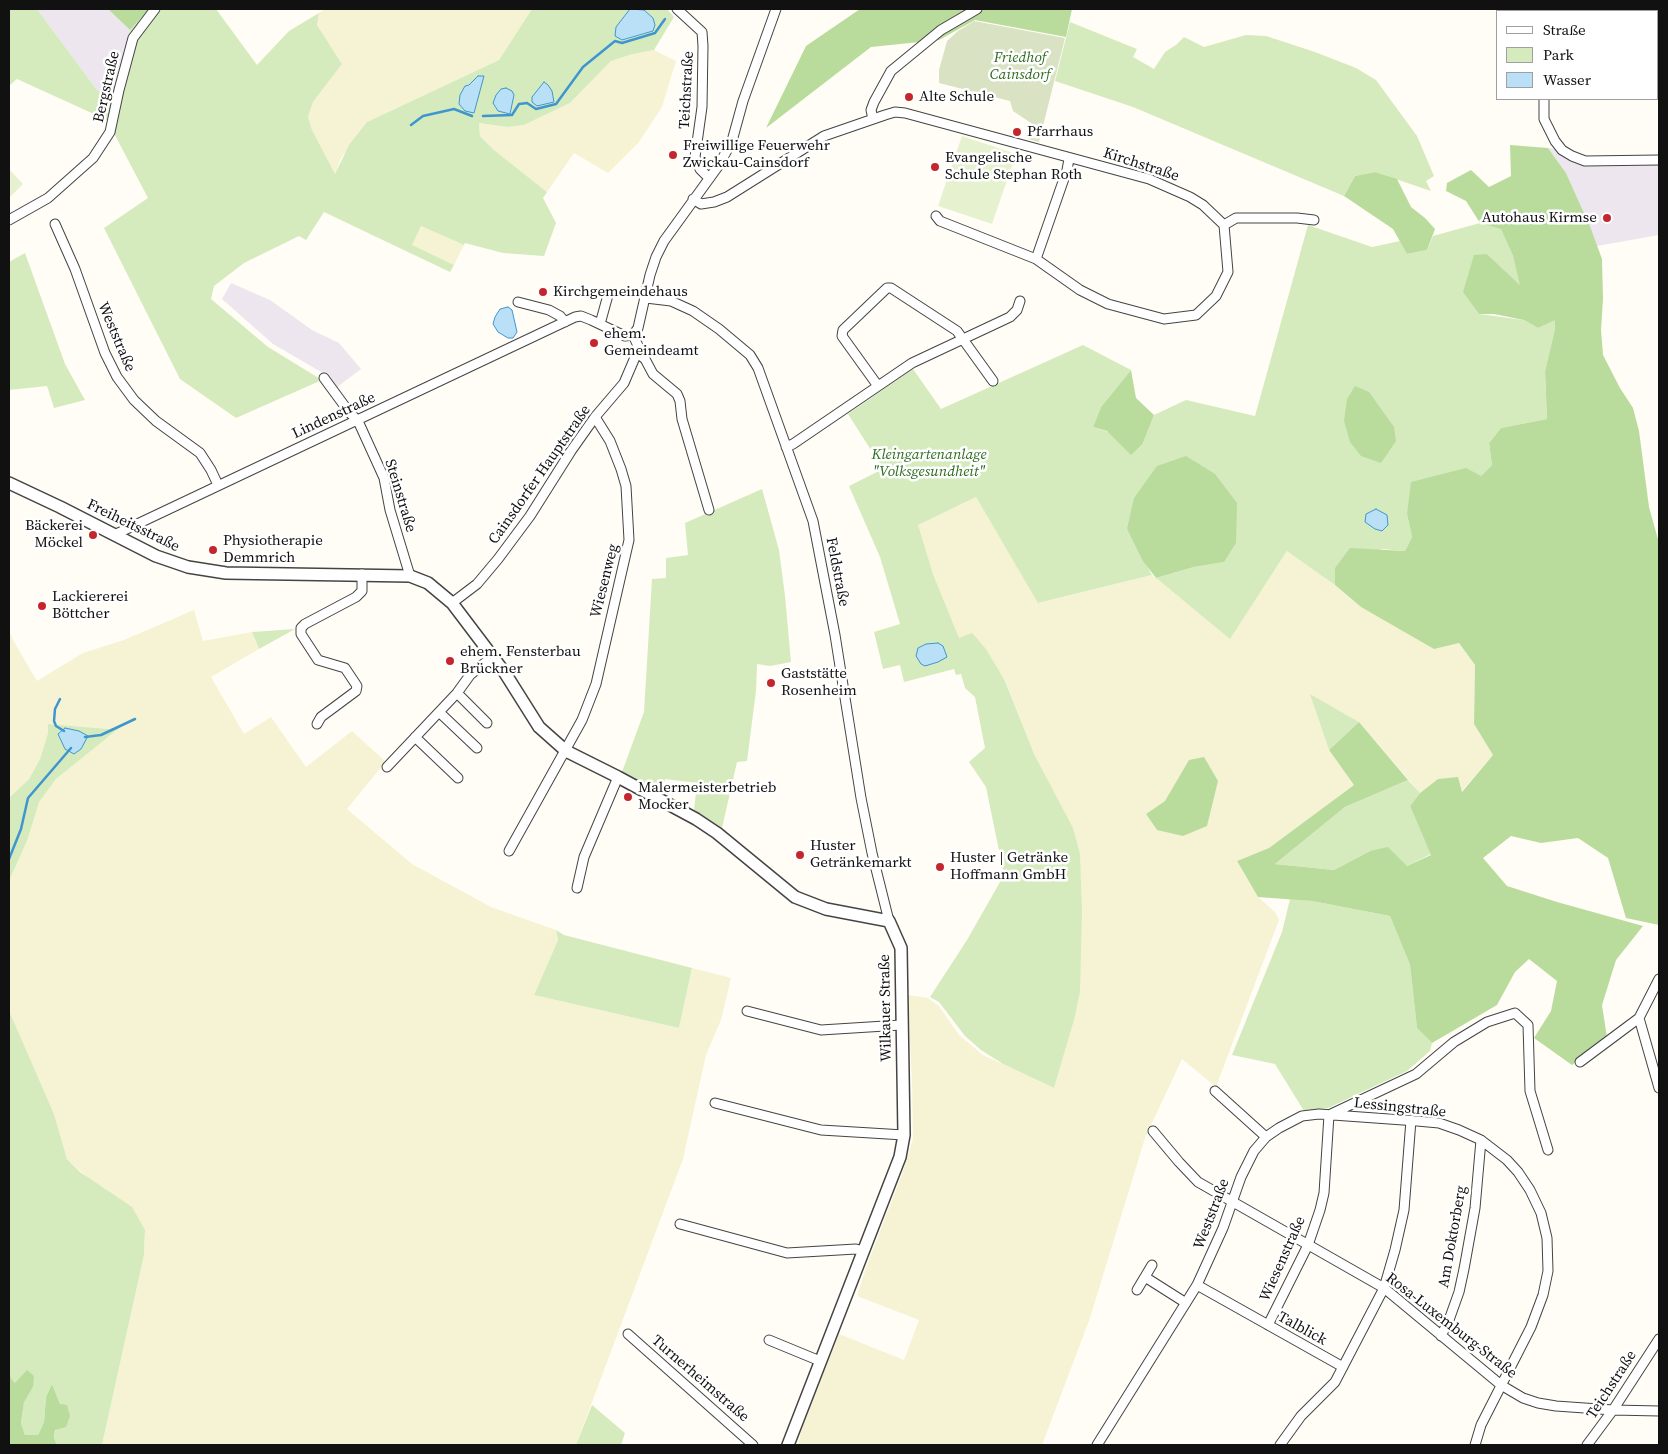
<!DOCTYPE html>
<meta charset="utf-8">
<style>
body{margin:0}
#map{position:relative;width:1668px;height:1454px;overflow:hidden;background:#fffdf5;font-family:"Source Serif 4",serif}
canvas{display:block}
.frame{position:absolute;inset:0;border:10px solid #111;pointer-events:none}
.legend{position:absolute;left:1496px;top:10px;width:162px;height:90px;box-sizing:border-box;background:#fff;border:1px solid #a0a0a0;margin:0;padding:6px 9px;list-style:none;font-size:15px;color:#111}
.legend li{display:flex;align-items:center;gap:10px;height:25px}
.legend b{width:25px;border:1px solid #a0a0a0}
</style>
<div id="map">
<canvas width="1668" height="1454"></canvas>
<div class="frame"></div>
<ul class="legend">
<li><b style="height:6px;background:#fff"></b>Straße</li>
<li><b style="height:14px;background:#d5ebbd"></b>Park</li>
<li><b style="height:14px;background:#b9e0f7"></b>Wasser</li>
</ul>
</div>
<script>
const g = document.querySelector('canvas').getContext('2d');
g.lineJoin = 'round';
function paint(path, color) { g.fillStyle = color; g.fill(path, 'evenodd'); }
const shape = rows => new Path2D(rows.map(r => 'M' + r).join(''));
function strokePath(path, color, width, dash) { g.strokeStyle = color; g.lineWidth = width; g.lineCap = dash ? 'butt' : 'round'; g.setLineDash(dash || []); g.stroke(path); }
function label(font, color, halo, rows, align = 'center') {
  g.font = font + ' "Source Serif 4",serif'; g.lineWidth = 5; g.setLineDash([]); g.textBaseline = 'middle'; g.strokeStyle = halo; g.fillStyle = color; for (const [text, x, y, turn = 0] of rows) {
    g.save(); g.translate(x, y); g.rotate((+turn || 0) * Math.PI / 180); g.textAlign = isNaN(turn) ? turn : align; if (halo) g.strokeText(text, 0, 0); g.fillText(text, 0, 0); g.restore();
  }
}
const industrial = shape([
 [37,9,108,9,130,30,113,99,97,90],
 [1551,9,1659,9,1659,97,1657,97,1657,11,1551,11],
 [1548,148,1562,150,1572,156,1659,160,1659,235,1597,246,1566,173],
 [231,283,270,300,312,330,339,343,361,369,336,388,328,376,273,344,222,299]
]);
const farmland = shape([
 [325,9,532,9,499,60,367,122,341,158,335,175,312,130,308,117,313,102,342,64,317,25,319,13],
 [654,50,676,61,662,107,639,142,608,173,574,153,547,192,494,150,480,136,479,123,507,127,524,125,570,103,611,61,633,54],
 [421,226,464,245,454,265,411,245],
 [976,497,1039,603,1152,575,1230,638,1288,550,1335,585,1361,607,1459,643,1475,665,1474,724,1493,755,1461,792,1458,778,1438,779,1420,793,1359,722,1311,695,1329,750,1354,785,1269,848,1237,861,1258,897,1275,912,1279,920,1216,1087,1182,1059,1145,1138,1090,1318,1042,1445,798,1445,802,1426,839,1334,904,1360,919,1320,857,1296,867,1265,902,1174,913,1139,912,1082,908,995,928,998,939,1006,959,1035,983,1055,1054,1088,1075,1017,1080,992,1080,967,1035,756,1005,680,959,639,933,574,917,525],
 [1165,801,1157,830,1146,814],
 [194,610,203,641,252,632,259,649,211,677,244,734,271,717,306,767,352,731,385,761,382,766,347,809,412,864,491,907,556,930,558,940,534,995,679,1028,692,968,731,978,721,1020,706,1055,683,1159,576,1445,102,1445,144,1255,145,1230,67,1159,54,1114,13,1023,9,1011,9,881,27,841,38,802,56,779,121,727,109,729,48,724,48,733,40,759,29,779,9,798,9,630,13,640,37,681,83,653,124,640]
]);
const green = shape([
 [9,9,37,9,97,90,113,98,130,30,149,9,216,9,257,65,289,31,319,13,317,25,342,64,313,102,308,117,312,130,335,174,349,145,367,122,499,60,532,9,630,9,616,28,622,40,645,34,653,18,643,9,667,9,674,17,654,50,633,54,611,61,570,103,524,125,507,127,479,123,480,136,494,150,547,192,543,198,556,223,544,256,503,253,465,243,464,245,421,226,412,245,454,265,450,272,324,212,306,240,299,236,244,263,214,286,211,299,268,347,322,380,236,418,180,379,104,228,148,198,107,120,17,79,9,86],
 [483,80,480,86,474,113,465,86],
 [544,83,548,85,554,97,532,97],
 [1070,22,1137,49,1133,57,1154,69,1165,52,1176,45,1184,37,1204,47,1246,35,1266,36,1315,52,1356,68,1376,80,1417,136,1434,176,1426,181,1431,191,1375,172,1355,176,1344,196,1133,107,1055,81],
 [1480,223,1501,228,1513,256,1521,286,1487,254,1464,292,1479,314,1524,320,1538,328,1555,319,1555,329,1545,371,1547,419,1501,428,1489,443,1492,465,1481,476,1407,514,1412,537,1405,551,1382,549,1335,568,1335,585,1287,551,1230,639,1156,578,1194,567,1224,562,1127,529,1152,575,1038,603,976,497,918,525,933,574,959,638,972,633,986,649,1005,681,1035,756,1073,828,1080,854,1082,912,1080,992,1075,1017,1054,1088,1003,1064,981,1050,965,1036,939,1002,930,997,967,940,1004,875,986,787,969,762,985,748,975,697,965,688,961,674,956,675,954,669,904,682,900,665,883,669,874,632,900,624,880,557,849,486,883,469,848,414,913,369,941,409,1083,345,1131,370,1101,407,1093,427,1143,443,1154,415,1186,400,1255,416,1308,225,1372,247,1400,241,1407,254,1427,250,1433,236],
 [25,253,65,364,85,400,54,408,47,386,9,390,9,262],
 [762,489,779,550,785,596,791,662,770,666,757,664,756,691,747,761,737,762,722,828,694,810,697,783,665,779,661,792,622,772,644,712,652,579,666,578,666,558,688,555,685,523],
 [295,629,259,649,252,632],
 [1310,694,1359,722,1329,750],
 [48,724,109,729,122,726,56,779,39,802,27,841,9,881,9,798,29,779,40,759,48,733],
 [1408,780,1420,793,1410,806,1431,854,1407,866,1370,851,1334,870,1275,864,1345,807],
 [1290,899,1312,901,1390,916,1410,965,1417,1028,1432,1043,1430,1051,1407,1071,1328,1108,1304,1111,1275,1064,1232,1055,1282,932],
 [556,930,564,935,692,968,679,1028,534,995,558,940],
 [9,1011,54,1114,67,1159,80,1172,132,1207,145,1230,144,1255,102,1445,57,1445,54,1438,60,1404,52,1384,46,1397,44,1422,38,1435,25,1435,21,1423,24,1401,33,1387,15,1383,11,1378,9,1366],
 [592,1405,625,1433,621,1445,576,1445]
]);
const forest = shape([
 [108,9,149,9,130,30],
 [860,9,1072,9,1066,37,975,20,939,40,871,47,766,128,806,46],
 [1510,145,1548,148,1566,173,1591,229,1602,259,1603,299,1601,330,1603,355,1620,388,1633,408,1639,431,1649,507,1659,543,1659,925,1626,918,1608,858,1578,838,1541,843,1511,836,1483,858,1507,886,1557,902,1643,926,1616,960,1602,1005,1607,1038,1572,1065,1534,1038,1551,1011,1557,981,1529,959,1515,972,1497,1005,1432,1043,1417,1028,1410,965,1390,916,1312,901,1258,897,1237,861,1269,848,1354,785,1329,750,1359,722,1408,780,1345,807,1275,864,1334,870,1370,851,1388,847,1407,866,1431,855,1410,806,1420,793,1438,779,1458,777,1462,792,1493,755,1474,724,1475,665,1459,643,1434,649,1361,607,1335,585,1335,568,1350,548,1405,551,1412,537,1407,514,1411,482,1466,468,1481,476,1492,465,1489,443,1501,428,1547,419,1545,371,1555,329,1555,320,1538,328,1524,320,1494,314,1479,314,1463,292,1474,255,1487,254,1520,285,1513,256,1501,229,1480,223,1466,201,1446,191,1447,183,1471,170,1489,187,1511,176],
 [1375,172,1397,179,1411,207,1425,218,1435,229,1427,250,1407,254,1393,229,1344,196,1355,176],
 [1131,370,1136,398,1154,415,1143,443,1131,455,1107,431,1093,427,1101,407],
 [1355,386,1369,392,1394,427,1396,441,1381,463,1361,456,1350,442,1344,421,1347,399],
 [1186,456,1215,474,1237,503,1236,543,1224,562,1194,567,1156,578,1143,561,1127,529,1134,498,1157,466],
 [1204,757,1218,781,1207,826,1183,836,1157,830,1146,814,1165,801,1189,760],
 [9,1366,11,1378,15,1383,27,1370,34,1376,33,1387,24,1402,21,1423,25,1435,38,1435,44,1422,46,1397,52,1384,60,1404,67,1405,70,1416,66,1427,55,1430,54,1438,57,1445,9,1445]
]);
const cemetery = shape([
 [974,21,1065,38,1039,142,1028,139,1031,123,1013,111,1010,101,939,83,939,70,947,41,958,31]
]);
const pitch = shape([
 [962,136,1016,154,992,224,938,206],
 [9,169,23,184,9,198]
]);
const water = shape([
 [630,9,644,10,653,18,655,25,653,31,622,40,615,36,616,27,630,9],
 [478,76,484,76,474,113,465,111,459,104,460,95,465,86,469,85,478,76],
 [544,82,548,85,552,91,554,102,537,106,532,102,532,97,544,82],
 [506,88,512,91,514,95,510,114,498,111,493,103,496,95,501,89,506,88],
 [508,307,512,310,517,332,513,338,508,338,498,332,493,324,495,317,500,309,508,307],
 [1376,509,1387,515,1388,525,1382,531,1375,529,1365,522,1366,514,1376,509],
 [938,643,943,646,947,657,938,662,925,666,921,664,916,656,918,648,926,644,938,643],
 [65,728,79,731,88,736,81,749,74,754,65,749,58,734,65,728]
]);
const stream = shape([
 [483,116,512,115,519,104,527,103,536,109,556,104,583,67,615,41,622,43,655,33,665,19],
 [411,125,423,116,454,109,472,116],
 [60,699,55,709,54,721,56,726,64,731],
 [85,737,101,735,135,719],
 [9,859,21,829,28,798,71,748]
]);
const minor = shape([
 [677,9,702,32,703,46,702,107,695,157,700,169,709,178],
 [1544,99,1544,119,1555,141,1562,150,1572,156,1585,161,1659,160],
 [873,119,871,110,874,102,891,71,941,30,977,9],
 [1069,159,1067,170,1036,259,1080,290,1108,304,1164,319,1196,315,1216,296,1228,272,1224,225],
 [693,199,701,204,714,202,727,197,824,136,885,115,895,112,905,113,1149,179,1190,197,1203,205,1224,225,1236,218,1297,218,1314,220],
 [936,216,940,221,1036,259],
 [9,220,48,198,93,158,110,132,119,90,133,38,155,9],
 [55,224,75,269,105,353,117,377,134,400,156,421,200,453,211,470,218,485],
 [646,298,671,301,693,311,719,329,750,355,758,368,813,521,835,635,861,798,872,853,889,921],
 [518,302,549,310,560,316,565,322],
 [600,324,608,295],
 [633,335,638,328,650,275,656,257,664,241,719,165,732,141,743,101,776,9],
 [637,353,645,359,653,374,677,394,680,401,682,419,709,510],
 [324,378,349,412,358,421,384,478,390,510,410,576],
 [878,386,842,336,843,330,887,288,891,288,957,331,993,381],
 [786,447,793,444,912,363,1010,317,1017,310,1020,301],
 [114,535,575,317,581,316,591,320,625,336,633,335],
 [452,603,477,584,498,559,530,516,571,451,595,417,624,383,639,348,633,335],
 [457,693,487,723],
 [439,712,477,748],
 [317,724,321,717,356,691,357,686,345,668,318,660,301,634,301,628,305,624,356,597,362,591,362,574],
 [415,737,458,778],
 [387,767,457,693,470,675,492,657],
 [509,851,582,720,596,684,629,540,626,486,621,469,610,441,595,417],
 [577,888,584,857,618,777],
 [747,1011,821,1030,901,1025],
 [1639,1018,1659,1088],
 [1580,1062,1639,1018,1659,979],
 [1215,1091,1266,1137],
 [715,1103,821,1130,904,1135],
 [1331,1114,1416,1074,1454,1042,1487,1022,1515,1013,1528,1025,1530,1091,1548,1150],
 [1153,1131,1179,1162,1198,1182,1384,1288,1501,1385,1523,1398,1538,1403,1556,1406,1613,1410,1659,1411],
 [680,1224,787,1253,856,1249,864,1251],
 [1145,1277,1186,1303],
 [1197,1285,1343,1367],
 [1137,1290,1152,1265],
 [1268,1325,1308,1245,1320,1210,1324,1193,1329,1115],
 [628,1334,753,1445],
 [1441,1336,1449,1320,1459,1292,1464,1269,1475,1208,1481,1140],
 [769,1340,820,1361],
 [1097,1445,1197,1285,1223,1228,1241,1177,1254,1151,1266,1137,1279,1128,1302,1116,1319,1114,1417,1121,1439,1123,1459,1130,1481,1140,1507,1160,1518,1172,1530,1190,1541,1213,1547,1238,1548,1271,1543,1295,1531,1327,1481,1425,1475,1445],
 [1280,1445,1301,1416,1335,1382,1384,1288,1395,1250,1404,1210,1411,1120],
 [1587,1445,1613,1410,1659,1339]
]);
const tertiary = shape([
 [9,483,60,507,156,556,188,567,226,573,410,576,428,583,452,603,505,673,539,727,566,751,618,777,696,819,717,833,795,897,826,909,889,921,901,948,904,1135,900,1157,788,1445]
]);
const markers = [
 [909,97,5,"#c4262e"],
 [1017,132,5,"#c4262e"],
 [673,155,5,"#c4262e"],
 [935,167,5,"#c4262e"],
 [1607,218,5,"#c4262e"],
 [543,292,5,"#c4262e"],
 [594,343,5,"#c4262e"],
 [93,535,5,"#c4262e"],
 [213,550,5,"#c4262e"],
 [42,606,5,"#c4262e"],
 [450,661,5,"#c4262e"],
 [771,683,5,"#c4262e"],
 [628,797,5,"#c4262e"],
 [800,855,5,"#c4262e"],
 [940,867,5,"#c4262e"]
];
const parkNames = [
 ["Friedhof",1020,58],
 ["Cainsdorf",1020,75],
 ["Kleingartenanlage",929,455],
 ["\"Volksgesundheit\"",929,472]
];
const streetNames = [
 ["Bergstraße",107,87,-77],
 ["Teichstraße",687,90,-87],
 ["Kirchstraße",1141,165,18],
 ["Weststraße",116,337,67],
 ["Lindenstraße",334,416,-25],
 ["Cainsdorfer Hauptstraße",540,475,-55],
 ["Steinstraße",400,496,73],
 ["Freiheitsstraße",133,526,26],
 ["Feldstraße",837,572,79],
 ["Wiesenweg",605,581,-76],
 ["Wilkauer Straße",886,1008,-91],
 ["Lessingstraße",1400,1108,6],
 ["Weststraße",1212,1214,-69],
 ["Am Doktorberg",1453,1237,-80],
 ["Wiesenstraße",1283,1259,-66],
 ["Rosa-Luxemburg-Straße",1451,1326,38],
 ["Talblick",1302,1329,29],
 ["Turnerheimstraße",700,1379,41],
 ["Teichstraße",1612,1385,-57]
];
const poiNames = [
 ["Alte Schule",919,97],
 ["Pfarrhaus",1027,132],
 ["Freiwillige Feuerwehr",683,146],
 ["Zwickau-Cainsdorf",683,163],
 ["Evangelische",945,158],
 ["Schule Stephan Roth",945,175],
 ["Autohaus Kirmse",1597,218,"right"],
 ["Kirchgemeindehaus",553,292],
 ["ehem.",604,334],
 ["Gemeindeamt",604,351],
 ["Bäckerei",83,526,"right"],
 ["Möckel",83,543,"right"],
 ["Physiotherapie",223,541],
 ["Demmrich",223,558],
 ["Lackiererei",52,597],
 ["Böttcher",52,614],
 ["ehem. Fensterbau",460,652],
 ["Brückner",460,669],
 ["Gaststätte",781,674],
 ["Rosenheim",781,691],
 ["Malermeisterbetrieb",638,788],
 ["Mocker",638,805],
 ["Huster",810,846],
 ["Getränkemarkt",810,863],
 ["Huster | Getränke",950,858],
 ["Hoffmann GmbH",950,875]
];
paint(industrial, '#eee6ef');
paint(farmland, '#f6f3d4');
paint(green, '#d5ebbd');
paint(forest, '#b9dc9c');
paint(cemetery, '#d9e3c4');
paint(pitch, '#e6f2cf');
paint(water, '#b9e0f7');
strokePath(water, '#3f96cf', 1);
strokePath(stream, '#3f96cf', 2.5);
strokePath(minor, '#444', 11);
strokePath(tertiary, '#444', 14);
strokePath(minor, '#fff', 9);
strokePath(tertiary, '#fff', 11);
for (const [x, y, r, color] of markers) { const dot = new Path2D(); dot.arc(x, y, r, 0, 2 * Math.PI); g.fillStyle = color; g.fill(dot); strokePath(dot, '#fff', 2); }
label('italic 15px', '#2f6b1f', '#fff', parkNames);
label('15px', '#111', '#fff', streetNames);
label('15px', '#111', '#fff', poiNames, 'left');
</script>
